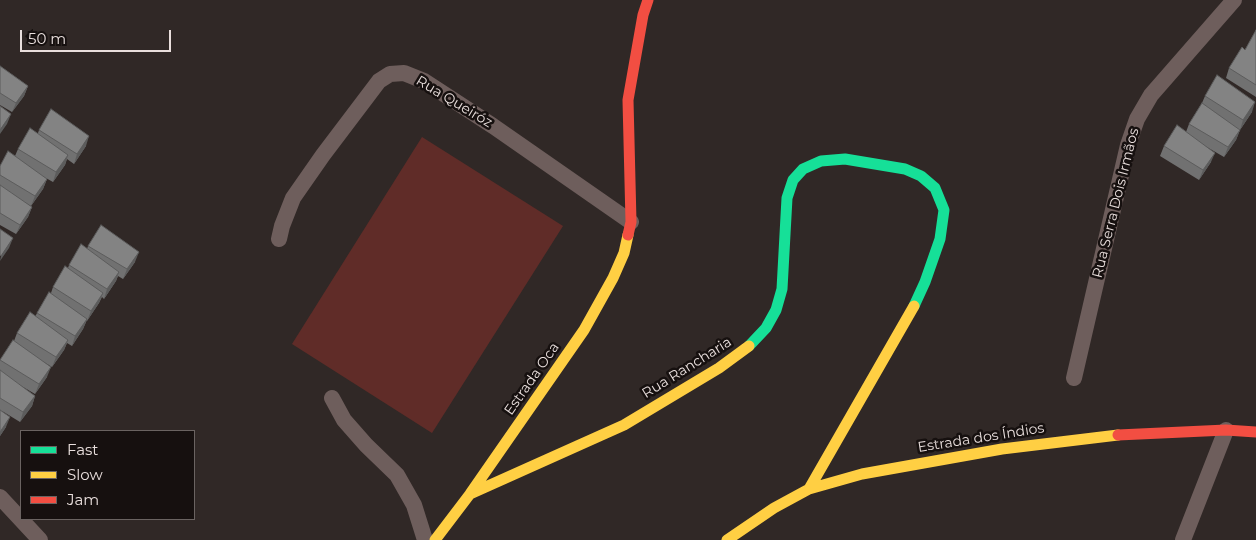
<!DOCTYPE html>
<meta charset="utf-8">
<style>
body{margin:0}
#map{position:relative;width:1256px;height:540px;overflow:hidden;background:#302826;font-family:Montserrat,sans-serif}
canvas{display:block}
.legend{position:absolute;left:20px;top:430px;width:175px;height:90px;box-sizing:border-box;background:#16100f;border:1px solid #6a6361;margin:0;padding:6px 9px;list-style:none;font-size:15px;color:#e9dfdd}
.legend li{display:flex;align-items:center;gap:10px;height:25px}
.legend b{width:25px;border:1px solid #6a6361}
.scale{position:absolute;left:20px;top:30px;width:151px;height:22px;box-sizing:border-box;border:2px solid #e9dfdd;border-top:0;padding-left:6px;font-size:15px;line-height:18px;white-space:nowrap;color:#e9dfdd;-webkit-text-stroke:4px #16100f;paint-order:stroke}
</style>
<div id="map">
<canvas width="1256" height="540"></canvas>
<ul class="legend">
<li><b style="height:6px;background:#16e098"></b>Fast</li>
<li><b style="height:6px;background:#ffcf43"></b>Slow</li>
<li><b style="height:6px;background:#f24e42"></b>Jam</li>
</ul>
<div class="scale">50 m</div>
</div>
<script>
const g = document.querySelector('canvas').getContext('2d');
g.lineJoin = 'round';
function paint(path, color) { g.fillStyle = color; g.fill(path, 'evenodd'); }
const shape = rows => new Path2D(rows.map(r => 'M' + r).join(''));
function strokePath(path, color, width, dash) { g.strokeStyle = color; g.lineWidth = width; g.lineCap = dash ? 'butt' : 'round'; g.setLineDash(dash || []); g.stroke(path); }
function label(font, color, halo, rows, align = 'center') {
  g.font = font + ' Montserrat,sans-serif'; g.lineWidth = 5; g.setLineDash([]); g.textBaseline = 'middle'; g.strokeStyle = halo; g.fillStyle = color; for (const [text, x, y, turn = 0] of rows) {
    g.save(); g.translate(x, y); g.rotate((+turn || 0) * Math.PI / 180); g.textAlign = isNaN(turn) ? turn : align; if (halo) g.strokeText(text, 0, 0); g.fillText(text, 0, 0); g.restore();
  }
}
const green = shape([
 [422,137,563,226,432,433,292,344]
]);
const street = shape([
 [279,239,282,226,293,198,323,155,379,81,390,74,404,73,424,81,493,126,631,222],
 [1074,378,1128,145,1137,119,1151,95,1234,0],
 [332,398,344,420,366,445,397,475,414,505,425,540],
 [0,497,40,540],
 [1183,540,1226,430]
]);
const fast = shape([
 [749,346,766,328,776,310,782,289,787,198,793,180,803,169,821,161,845,159,905,169,921,176,935,188,944,210,940,239,925,282,914,306]
]);
const slow = shape([
 [809,489,914,306],
 [470,494,624,425,719,368,749,346],
 [435,540,470,494,584,330,613,278,624,253,628,235],
 [727,540,774,508,809,489,862,474,1002,449,1118,435]
]);
const jam = shape([
 [628,235,631,222,628,100,643,15,648,0],
 [1118,435,1226,430,1256,432]
]);
const wall = shape([
 [1256,30,1256,97,1226,78,1229,68,1245,50],
 [0,66,28,86,24,96,12,112,0,105],
 [1205,96,1252,112,1240,130,1233,125,1240,130,1236,140,1224,157,1205,146,1211,162,1199,180,1160,156,1164,146,1186,132,1189,124,1202,103],
 [39,130,86,146,74,164,67,159,65,165,53,182,44,177,47,179,43,189,31,206,22,201,32,207,28,217,16,234,0,225,0,166,15,156,18,149,38,133],
 [88,246,135,262,123,279,118,276,116,281,104,299,102,297,99,303,87,321,87,320,83,329,72,346,67,343,64,350,52,367,42,361,47,377,35,394,18,384,35,396,32,406,20,422,2,411,6,427,0,436,0,360,14,341,17,333,35,317,37,313,51,293,53,287,68,268,69,265,87,249]
]);
const shadedWall = shape([
 [28,86,24,96,12,112,16,103],
 [1255,102,1252,112,1240,130,1243,120],
 [11,114,7,124,0,134,0,130],
 [1240,130,1236,140,1224,157,1228,147],
 [89,136,86,146,74,164,77,154],
 [1215,153,1211,162,1199,180,1203,170],
 [68,155,65,165,53,182,56,172],
 [47,179,43,189,31,206,35,196],
 [32,207,28,217,16,234,20,225],
 [13,238,9,248,0,261,1,256],
 [139,252,135,262,123,279,127,269],
 [119,272,116,281,104,299,107,289],
 [103,293,99,303,87,321,91,311],
 [87,319,83,329,72,346,75,336],
 [68,340,64,350,52,367,56,357],
 [51,367,47,377,35,394,39,384],
 [35,396,32,406,20,422,23,412],
 [10,417,6,427,0,436,0,432]
]);
const building = shape([
 [1256,30,1256,85,1229,68,1242,47,1245,50,1256,30],
 [0,66,28,86,16,103,0,93,0,66],
 [1217,75,1255,102,1243,120,1205,96,1217,75],
 [1202,103,1240,130,1228,147,1189,124,1202,103],
 [0,106,11,114,0,130,0,106],
 [51,109,89,136,77,154,39,130,51,109],
 [1177,125,1215,153,1203,170,1164,146,1177,125],
 [30,128,68,155,56,172,18,149,30,128],
 [8,151,47,179,35,196,0,175,0,166,8,151],
 [0,185,32,207,20,225,0,213,0,185],
 [101,225,139,252,127,269,88,246,101,225],
 [0,229,13,238,1,256,0,255,0,229],
 [81,244,119,272,107,289,69,265,81,244],
 [65,266,103,293,91,311,53,287,65,266],
 [49,292,87,319,75,336,37,313,49,292],
 [30,312,68,340,56,357,17,333,30,312],
 [13,340,51,367,39,384,0,360,13,340],
 [0,370,35,396,23,412,0,398,0,370],
 [0,410,10,417,0,432,0,410]
]);
const streetNames = [
 ["Rua Queiróz",454,102,31],
 ["Rua Serra Dois Irmãos",1116,203,-76],
 ["Rua Rancharia",687,368,-32],
 ["Estrada Oca",532,379,-55],
 ["Estrada dos Índios",981,438,-9]
];
paint(green, '#602c28');
strokePath(street, '#6e5e5c', 16);
strokePath(fast, '#16e098', 11);
strokePath(slow, '#ffcf43', 11);
strokePath(jam, '#f24e42', 11);
paint(wall, '#717171');
paint(shadedWall, '#5c5c5c');
paint(building, '#838383');
strokePath(building, '#5c5c5c', 1);
label('14px', '#e9dfdd', '#16100f', streetNames);
</script>
